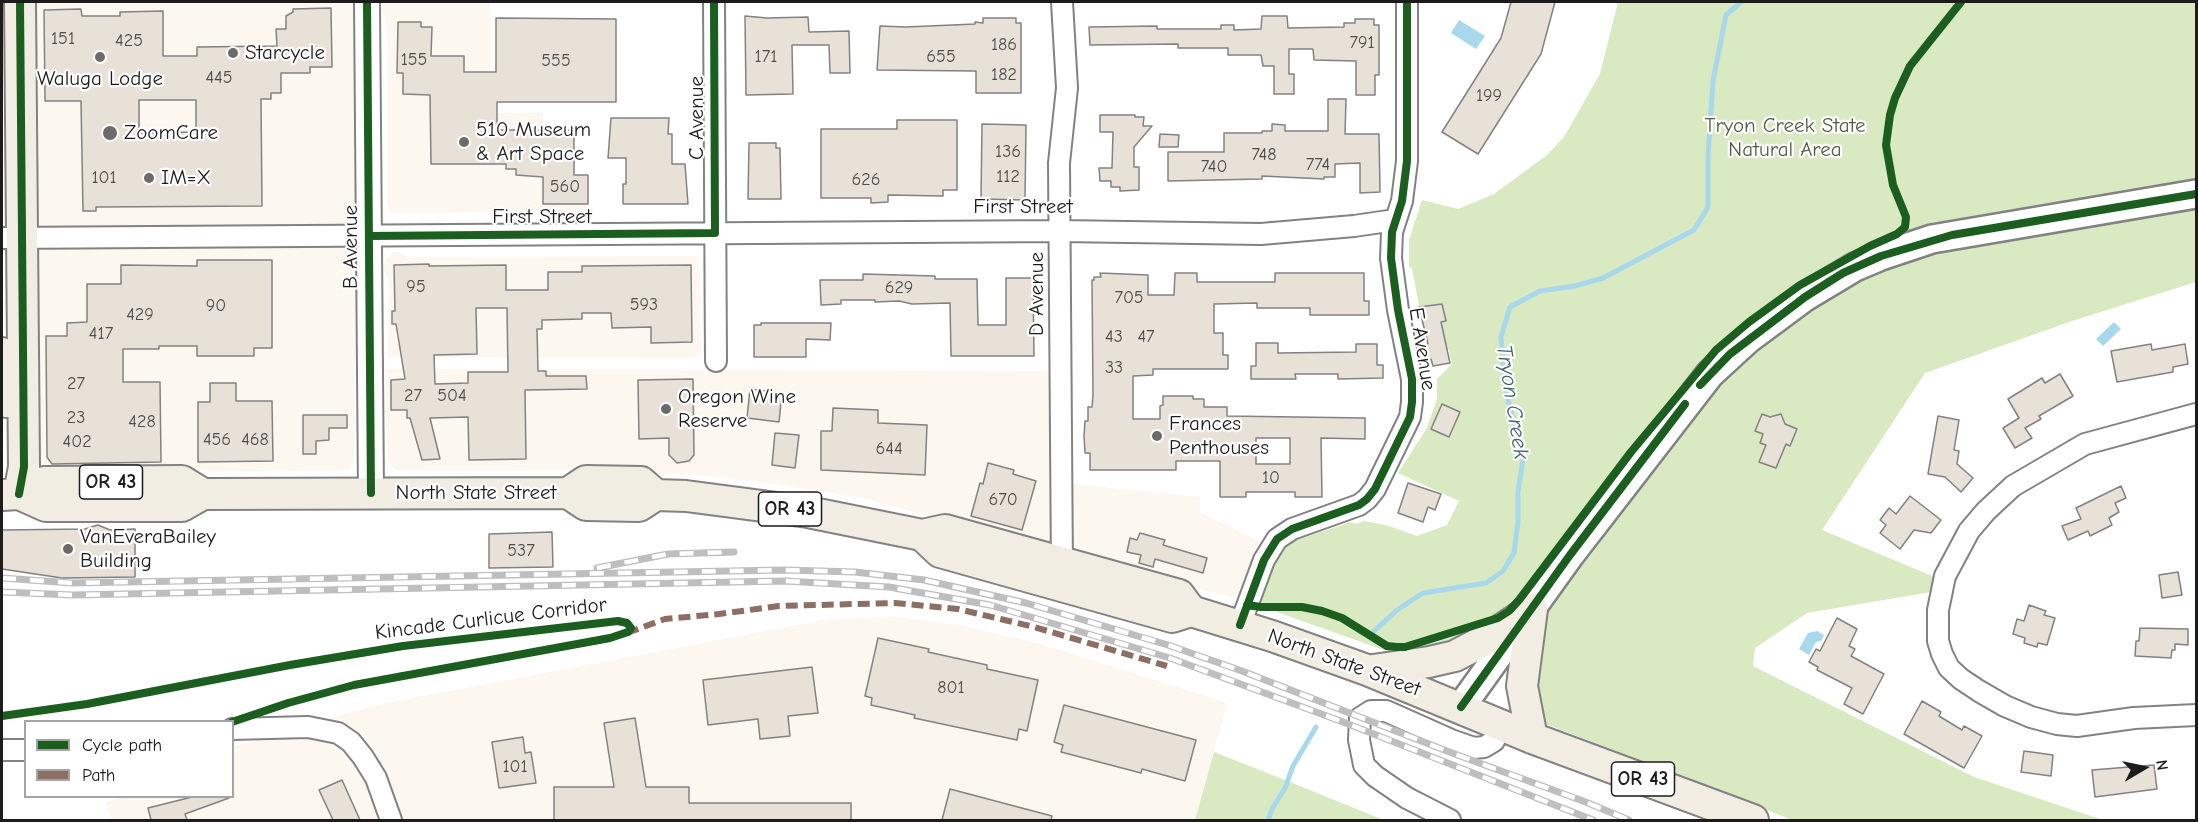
<!DOCTYPE html>
<style>
body{margin:0}
#map{position:relative;width:2198px;height:822px;overflow:hidden;background:#fff;font-family:"Comic Neue",sans-serif}
canvas{display:block}
.frame{position:absolute;inset:0;border:3px solid #1c1c1c;pointer-events:none}
.legend{position:absolute;left:24px;top:720px;width:210px;height:78px;box-sizing:border-box;background:#fff;border:2px solid #a4a4a4;margin:0;padding:8px 10px;list-style:none;font-size:18px;color:#1c1c1c}
.legend li{display:flex;align-items:center;gap:12px;height:30px}
.legend b{width:30px;border:2px solid #a4a4a4}
.north{position:absolute;left:2114px;top:738px;width:60px;height:60px;-webkit-text-stroke:4px #fff;paint-order:stroke;rotate:81deg;font-size:16px;font-weight:700;line-height:24px;text-align:center;color:#1c1c1c}
.north::after{content:'';display:block;margin:auto;width:21px;height:27px;background:#1c1c1c;clip-path:polygon(50% 0,100% 100%,50% 72%,0 100%)}
</style>
<div id="map">
<canvas width="2198" height="822"></canvas>
<div class="frame"></div>
<ul class="legend">
<li><b style="height:8px;background:#1b5e20"></b>Cycle path</li>
<li><b style="height:8px;background:#8d6e63"></b>Path</li>
</ul>
<div class="north">N</div>
</div>
<script>
const g = document.querySelector('canvas').getContext('2d');
g.lineJoin = 'round';
function paint(path, color) { g.fillStyle = color; g.fill(path, 'evenodd'); }
const shape = rows => new Path2D(rows.map(r => 'M' + r).join(''));
function strokePath(path, color, width, dash) { g.strokeStyle = color; g.lineWidth = width; g.lineCap = dash ? 'butt' : 'round'; g.setLineDash(dash || []); g.stroke(path); }
function label(font, color, halo, rows, align = 'center') {
  g.font = font + ' "Comic Neue",sans-serif'; g.lineWidth = 4.5; g.setLineDash([]); g.textBaseline = 'middle'; g.strokeStyle = halo; g.fillStyle = color; for (const [text, x, y, turn = 0] of rows) {
    g.save(); g.translate(x, y); g.rotate((+turn || 0) * Math.PI / 180); g.textAlign = isNaN(turn) ? turn : align; if (halo) g.strokeText(text, 0, 0); g.fillText(text, 0, 0); g.restore();
  }
}
const built = shape([
 [36,2,355,3,358,8,356,17,353,21,355,193,360,201,360,277,356,284,354,460,351,467,347,470,48,473,39,466,34,425,39,416,38,288,33,282,32,199,37,190,36,36,30,26,30,9],
 [383,2,490,2,490,113,543,113,543,175,588,175,588,211,395,213,390,212,387,204,387,23,382,10],
 [393,252,398,252,409,257,694,256,698,258,699,263,701,351,698,356,693,358,388,357,389,282,383,267,385,260],
 [386,369,1054,371,1054,482,1199,497,1200,512,1267,545,1238,594,1230,597,859,497,782,485,708,476,638,471,395,470,390,464,387,457],
 [896,617,965,626,1044,645,1227,703,1195,820,112,820,106,803,121,797,232,796,233,747,376,705,830,619]
]);
const green = shape([
 [1618,2,2196,2,2196,179,1917,228,1807,286,1528,595,1475,638,1395,654,1260,606,1258,601,1270,569,1281,549,1288,543,1351,522,1356,524,1364,521,1386,525,1417,536,1447,525,1459,501,1398,473,1427,428,1437,398,1437,379,1452,364,1449,350,1425,338,1412,268,1409,267,1409,240,1422,200,1458,209,1494,194,1547,155,1564,137,1600,74],
 [2196,205,2196,282,2072,321,1925,373,1822,530,1937,578,1931,592,1807,613,1755,648,1753,666,1974,777,2103,820,1792,820,1546,724,1536,717,1538,628,1562,590,1595,549,1658,462,1707,399,1745,362,1792,322,1845,285,1870,273,1935,249],
 [1214,752,1275,776,1384,820,1195,820]
]);
const water = shape([
 [1459,20,1485,36,1476,49,1451,33],
 [2114,322,2121,329,2103,346,2096,339],
 [1817,631,1824,635,1821,641,1816,642,1809,655,1799,649,1808,633]
]);
const stream = shape([
 [1372,633,1397,610,1423,593,1486,583,1503,571,1514,553,1518,521,1518,492,1523,459,1505,387,1501,337,1510,307,1540,291,1575,286,1603,278,1694,230,1708,207,1708,156,1713,81,1726,15,1741,2],
 [1268,820,1272,809,1285,788,1293,766,1316,727]
]);
const building = shape([
 [1511,2,1555,2,1541,54,1478,154,1442,132,1501,38,1511,2],
 [331,8,332,67,310,67,310,73,281,73,281,93,271,93,271,99,261,99,262,206,96,207,96,211,83,211,81,101,45,101,44,10,81,9,82,16,120,16,120,12,163,11,163,56,197,56,197,47,277,46,276,29,286,29,286,16,293,12,293,9,331,8],
 [139,100,196,100,196,132,139,133,139,100],
 [745,16,767,18,808,17,809,32,849,31,850,73,830,73,829,45,792,45,793,94,746,95,745,16],
 [1262,16,1287,16,1288,28,1344,27,1344,23,1355,23,1355,19,1374,19,1374,25,1379,25,1379,75,1375,75,1375,95,1356,95,1356,61,1314,60,1313,49,1289,49,1289,74,1294,74,1294,94,1274,94,1274,66,1263,66,1261,55,1228,55,1228,48,1178,48,1178,44,1090,45,1089,27,1157,26,1157,29,1221,29,1221,25,1234,25,1234,30,1261,29,1262,16],
 [496,18,616,19,616,102,497,102,497,130,574,130,574,175,588,175,588,204,543,204,543,177,516,175,516,169,506,169,506,164,431,164,430,95,403,94,403,73,397,73,398,22,421,22,421,27,432,27,431,56,464,56,464,72,496,72,496,18],
 [983,18,1016,18,1016,23,1021,23,1021,93,976,93,976,71,877,70,880,26,906,27,975,24,975,22,983,23,983,18],
 [1328,99,1346,99,1345,134,1379,134,1380,192,1360,193,1360,163,1335,164,1335,177,1324,177,1324,179,1262,176,1262,179,1168,181,1168,152,1224,152,1224,133,1262,133,1262,131,1272,131,1272,124,1285,125,1285,131,1328,131,1328,99],
 [1100,115,1135,115,1135,117,1144,117,1143,126,1152,126,1134,147,1134,167,1139,167,1139,190,1120,191,1120,187,1111,187,1111,181,1100,181,1099,168,1112,168,1113,132,1100,132,1100,115],
 [611,118,669,118,668,134,672,134,672,164,685,164,688,204,623,204,623,184,626,184,626,158,608,158,611,118],
 [897,120,957,120,957,190,943,190,943,196,888,195,888,202,871,203,871,198,821,198,821,129,897,129,897,120],
 [982,124,1026,125,1025,200,981,199,982,124],
 [1160,134,1179,135,1178,147,1159,147,1160,134],
 [749,143,776,143,776,148,780,148,781,199,748,199,749,143],
 [197,260,272,260,272,348,254,348,254,356,197,356,197,346,159,346,159,349,123,349,123,382,160,382,161,462,52,464,47,457,46,336,67,336,67,323,87,322,87,284,121,284,121,265,197,266,197,260],
 [429,264,429,266,506,265,506,290,548,290,548,272,582,272,582,266,691,265,692,342,651,343,651,327,612,328,611,313,582,313,582,319,542,320,542,329,537,329,538,371,546,371,546,376,586,376,587,389,525,390,526,459,469,460,468,417,430,418,440,459,422,460,410,418,407,418,407,410,391,410,391,380,405,379,396,324,392,324,392,311,395,311,394,265,429,264],
 [476,308,507,308,508,372,468,372,468,383,435,384,434,355,477,354,476,308],
 [1100,273,1148,275,1148,295,1174,295,1175,273,1197,273,1197,282,1275,282,1275,273,1364,273,1364,301,1369,301,1369,315,1310,315,1310,308,1257,308,1257,303,1214,304,1214,333,1223,333,1223,355,1228,355,1228,369,1153,369,1153,375,1133,376,1133,419,1160,419,1160,406,1163,405,1163,396,1193,396,1193,399,1204,399,1204,407,1227,407,1227,416,1365,418,1365,439,1321,438,1322,497,1295,497,1295,492,1246,492,1246,497,1220,497,1220,461,1176,461,1176,470,1090,470,1090,453,1085,453,1084,436,1085,421,1088,421,1088,407,1092,407,1093,395,1092,280,1094,280,1094,277,1101,277,1100,273],
 [1256,438,1290,438,1290,464,1256,464,1256,438],
 [863,274,935,276,935,279,977,279,978,325,1006,325,1006,278,1033,278,1034,356,951,356,950,303,912,304,899,301,875,302,875,300,841,300,841,304,821,305,820,280,863,280,863,274],
 [1442,304,1446,321,1441,322,1450,363,1433,366,1431,359,1428,360,1425,345,1428,344,1419,307,1442,304],
 [761,323,831,323,830,340,806,339,806,357,754,357,754,325,761,325,761,323],
 [1256,343,1278,343,1278,353,1356,352,1356,344,1377,344,1377,365,1383,365,1383,378,1338,379,1338,374,1295,374,1296,379,1251,379,1251,366,1256,366,1256,343],
 [2151,344,2152,350,2185,344,2188,364,2173,367,2173,372,2117,382,2111,351,2151,344],
 [2060,374,2073,396,2039,416,2041,419,2025,428,2032,438,2015,448,2003,428,2019,418,2008,399,2042,378,2045,383,2060,374],
 [693,379,694,455,689,461,677,463,669,455,669,438,639,439,638,380,693,379],
 [210,383,236,383,236,401,272,401,273,461,198,462,198,402,210,402,210,383],
 [750,389,782,393,779,422,747,418,750,389],
 [1442,404,1460,412,1449,437,1431,429,1442,404],
 [833,408,878,410,878,423,927,425,925,475,821,470,821,431,832,431,833,408],
 [1762,414,1770,417,1781,414,1785,424,1797,429,1790,446,1786,444,1776,468,1759,462,1766,445,1760,443,1763,434,1755,431,1762,414],
 [303,415,347,415,347,428,329,428,329,440,316,441,316,454,303,454,303,415],
 [1938,416,1959,420,1954,450,1959,451,1957,464,1973,478,1961,492,1945,477,1928,474,1938,416],
 [775,433,799,435,795,468,772,465,775,433],
 [988,463,1014,470,1013,474,1036,481,1022,530,971,516,980,483,983,484,988,463],
 [1408,483,1441,494,1435,510,1428,507,1423,522,1398,513,1408,483],
 [2121,486,2126,498,2115,503,2119,512,2109,518,2112,525,2090,536,2088,531,2068,540,2062,526,2081,519,2076,508,2121,486],
 [1910,496,1941,520,1931,533,1914,530,1900,549,1880,533,1886,525,1880,520,1889,508,1896,514,1910,496],
 [98,525,110,530,135,529,135,577,62,578,2,569,2,530,85,529,98,525],
 [552,532,553,567,489,568,489,534,552,532],
 [1140,533,1165,540,1163,545,1207,558,1203,573,1155,559,1153,567,1139,563,1141,555,1127,552,1130,538,1137,540,1140,533],
 [2178,572,2182,595,2162,598,2159,575,2178,572],
 [2029,605,2046,611,2044,615,2055,618,2047,645,2038,643,2037,647,2024,643,2025,638,2013,634,2017,619,2024,621,2029,605],
 [1837,618,1857,629,1849,646,1855,649,1851,656,1884,674,1863,714,1844,704,1852,688,1817,670,1818,667,1809,662,1816,649,1820,651,1837,618],
 [2140,628,2188,629,2188,645,2175,644,2175,650,2172,650,2171,658,2135,656,2136,641,2139,641,2140,628],
 [878,638,929,649,928,652,987,665,987,669,1038,680,1027,731,1019,729,1017,740,914,718,915,715,871,705,872,698,865,696,878,638],
 [812,667,818,713,788,716,790,736,760,739,758,719,708,725,703,680,812,667],
 [1922,701,1941,712,1939,716,1962,730,1964,726,1982,736,1964,768,1904,734,1922,701],
 [1064,705,1196,740,1185,781,1142,769,1141,773,1061,752,1063,745,1054,742,1064,705],
 [635,718,646,787,689,787,689,803,851,803,851,820,554,820,554,787,614,787,604,723,635,718],
 [523,737,525,753,531,752,536,783,499,788,492,742,523,737],
 [2024,751,2053,755,2051,776,2021,772,2024,751],
 [2154,765,2157,789,2095,797,2092,770,2154,765],
 [342,780,360,820,333,820,319,790,342,780],
 [950,789,1052,816,1051,820,942,820,950,789],
 [196,796,228,796,229,798,185,814,187,820,151,820,148,808,196,796]
]);
const minor = shape([
 [714,2,716,361],
 [2,238,1061,231,1261,234,1354,226,1395,220],
 [2196,414,2085,444,2013,486,1986,511,1969,531,1945,576,1938,610,1938,641,1942,654,1949,668,1961,679,1979,691,2005,706,2031,717,2057,724,2077,726,2134,718,2196,715],
 [1062,572,1059,163,1067,88,1062,2],
 [1240,625,1264,560,1277,539,1292,529,1359,505,1367,499,1375,489,1410,417,1412,402,1412,379,1398,310,1391,258,1392,232,1402,201,1407,161,1407,2],
 [232,729,308,727,338,733,351,742,363,757,376,778,391,820],
 [2,750,26,750],
 [1450,820,1407,798,1375,776,1364,765,1359,740,1360,718,1371,711,1386,711,1451,740,1474,748,1484,747,1494,741,1500,725]
]);
const tertiary = shape([
 [367,2,371,493]
]);
const secondary = shape([
 [1461,707,1570,555,1710,374,1747,340,1805,297,1855,267,1881,256,1932,239,2196,194]
]);
const primary = shape([
 [2,353,6,402],
 [568,493,586,505,639,506,656,495,686,496,808,512,922,535,945,530,1179,595,1191,611],
 [19,494,24,467,20,2],
 [19,494,44,482,182,481,203,494],
 [2,495,19,494,46,506,182,506,203,494,568,493,586,481,641,482,656,495],
 [922,535,940,552,1172,617,1191,611,1272,636,1367,670,1532,738,1753,820],
 [1532,609,1522,686,1532,738],
 [1373,670,1429,662,1455,656,1489,638,1532,609]
]);
const rail = shape([
 [597,568,668,554,734,552],
 [2,578,72,583,785,570,855,572,924,580,1026,603,1168,645,1242,671,1452,753,1583,801,1629,820],
 [2,592,73,595,785,581,889,587,990,605,1170,658,1343,722,1593,820]
]);
const quiet = shape([
 [627,633,665,619,719,614,779,606,895,603,958,609,1034,627,1167,666]
]);
const cycleway = shape([
 [367,2,371,493],
 [369,236,715,233,714,2],
 [1700,385,1730,354,1805,297,1843,273,1881,256,1952,235,2196,194],
 [19,494,24,467,20,2],
 [1247,605,1261,607,1302,607,1322,611,1342,618,1387,646,1397,647,1405,647,1498,618,1509,611,1519,600,1631,452,1716,350,1749,322,1800,285,1870,246,1897,234,1905,227,1906,217,1893,185,1886,145,1890,115,1895,98,1910,66,1961,2],
 [1240,625,1264,560,1277,539,1292,529,1359,505,1367,499,1375,489,1410,417,1412,402,1412,379,1398,310,1391,258,1392,232,1402,201,1407,161,1407,2],
 [1461,707,1570,555,1685,404],
 [2,716,87,704,290,665,403,646,618,621,627,623,631,628,628,632,610,638,354,685,288,703,232,722]
]);
const markers = [
 [233,53,6,"#6b6b6b"],
 [100,57,6,"#6b6b6b"],
 [110,133,8,"#6b6b6b"],
 [464,142,6,"#6b6b6b"],
 [149,178,6,"#6b6b6b"],
 [666,409,6,"#6b6b6b"],
 [1157,436,6,"#6b6b6b"],
 [68,549,6,"#6b6b6b"]
];
const numberNames = [
 ["151",63,39],
 ["425",129,41],
 ["791",1362,43],
 ["186",1004,45],
 ["171",766,57],
 ["655",941,57],
 ["155",414,60],
 ["555",556,61],
 ["182",1004,75],
 ["445",219,78],
 ["199",1489,96],
 ["136",1008,152],
 ["748",1264,155],
 ["774",1318,165],
 ["740",1214,167],
 ["112",1008,177],
 ["101",104,178],
 ["626",866,180],
 ["560",565,187],
 ["95",416,287],
 ["629",899,288],
 ["705",1129,298],
 ["593",644,305],
 ["90",216,306],
 ["429",140,315],
 ["417",101,334],
 ["43",1114,337],
 ["47",1146,337],
 ["33",1114,368],
 ["27",76,384],
 ["27",413,396],
 ["504",452,396],
 ["23",76,418],
 ["428",142,422],
 ["456",217,440],
 ["468",255,440],
 ["402",77,442],
 ["644",889,449],
 ["10",1271,478],
 ["670",1003,500],
 ["537",521,551],
 ["801",951,688],
 ["101",515,767]
];
const shields = [
 [111,482,63],
 [790,509,63],
 [1643,779,63]
];
const shieldNames = [
 ["OR 43",111,482],
 ["OR 43",790,509],
 ["OR 43",1643,779]
];
const poiNames = [
 ["Starcycle",245,53],
 ["Waluga Lodge",100,79,"center"],
 ["510 Museum",476,130],
 ["& Art Space",476,154],
 ["ZoomCare",124,133],
 ["IM=X",161,178],
 ["Oregon Wine",678,397],
 ["Reserve",678,421],
 ["Frances",1169,424],
 ["Penthouses",1169,448],
 ["VanEveraBailey",80,537],
 ["Building",80,561]
];
const streetNames = [
 ["C Avenue",697,118,-90],
 ["First Street",1023,207],
 ["First Street",542,217],
 ["B Avenue",351,247,-90],
 ["D Avenue",1037,294,-90],
 ["E Avenue",1422,349,81],
 ["North State Street",476,493],
 ["Kincade Curlicue Corridor",491,619,-7],
 ["North State Street",1344,663,20]
];
const parkNames = [
 ["Tryon Creek State",1785,126],
 ["Natural Area",1785,150]
];
const waterNames = [
 ["Tryon Creek",1512,402,81]
];
paint(built, '#fcf7ef');
paint(green, '#d9e9c1');
paint(water, '#a8d8eb');
strokePath(stream, '#a8d8eb', 5);
paint(building, '#e7e1d8');
strokePath(building, '#828282', 1.5);
strokePath(minor, '#828282', 24);
strokePath(tertiary, '#828282', 28);
strokePath(secondary, '#828282', 32);
strokePath(primary, '#828282', 34);
strokePath(minor, '#fff', 20);
strokePath(tertiary, '#fff', 24);
strokePath(secondary, '#fff', 27);
strokePath(primary, '#f1ede2', 30);
strokePath(rail, '#bebebe', 7);
strokePath(rail, '#fff', 4.5, [14]);
strokePath(quiet, '#8d6e63', 6, [12, 6]);
strokePath(cycleway, '#1b5e20', 8);
for (const [x, y, r, color] of markers) { const dot = new Path2D(); dot.arc(x, y, r, 0, 2 * Math.PI); g.fillStyle = color; g.fill(dot); strokePath(dot, '#fff', 2); }
label('18px', '#4f4d4b', null, numberNames);
for (const [x, y, w] of shields) { const box = new Path2D(); box.roundRect(x - w / 2, y - 17, w, 34, 4.5); g.fillStyle = '#fff'; g.fill(box); strokePath(box, '#1c1c1c', 1.5); }
label('bold 20px', '#1c1c1c', null, shieldNames);
label('21px', '#1c1c1c', '#fff', poiNames, 'left');
label('21px', '#1c1c1c', '#fff', streetNames);
label('21px', '#535d44', '#fff', parkNames);
label('italic 22px', '#45616c', '#fff', waterNames);
</script>
